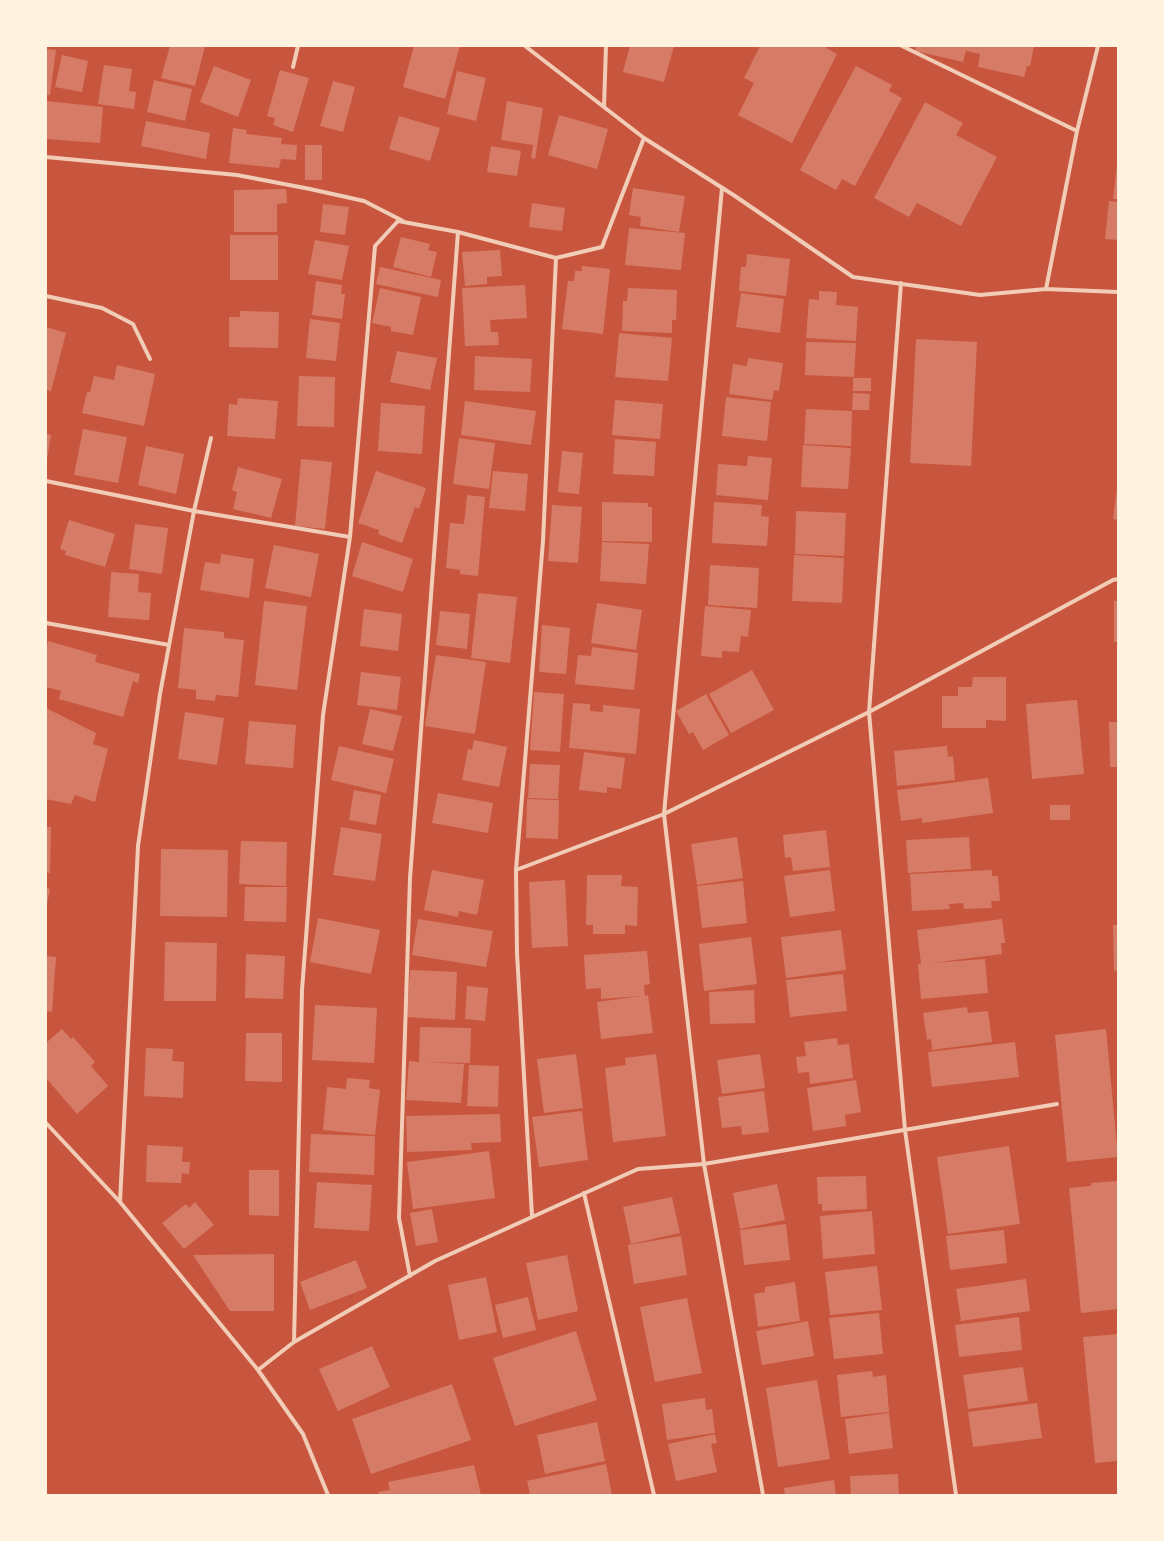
<!DOCTYPE html>
<style>
body{margin:0}
#map{position:relative;width:1164px;height:1541px;overflow:hidden;background:#c8553d;font-family:Cabin,sans-serif}
canvas{display:block}
.frame{position:absolute;inset:0;border:47px solid #fff3e0;pointer-events:none}
</style>
<div id="map">
<canvas width="1164" height="1541"></canvas>
<div class="frame"></div>
</div>
<script>
const g = document.querySelector('canvas').getContext('2d');
g.lineJoin = 'round';
function paint(path, color) { g.fillStyle = color; g.fill(path, 'evenodd'); }
const shape = rows => new Path2D(rows.map(r => 'M' + r).join(''));
function strokePath(path, color, width, dash) { g.strokeStyle = color; g.lineWidth = width; g.lineCap = dash ? 'butt' : 'round'; g.setLineDash(dash || []); g.stroke(path); }
const building = shape([
 [170,46,205,46,195,86,161,78],
 [414,46,460,46,445,99,403,87],
 [630,46,674,46,664,82,623,72],
 [760,46,823,46,837,54,792,143,738,115,754,83,744,78],
 [916,46,1034,46,1030,66,1027,66,1024,77,978,67,980,54,966,51,963,62,915,51],
 [46,49,56,50,50,95,46,95],
 [62,55,88,61,82,92,55,87],
 [104,65,132,69,129,91,136,92,134,109,98,104],
 [214,66,251,80,238,117,200,102],
 [856,66,892,85,889,91,902,98,855,186,842,179,836,190,800,170],
 [280,70,309,78,293,132,273,125,275,118,267,116],
 [457,71,486,78,476,121,447,114],
 [154,80,192,89,185,121,147,112],
 [333,81,355,87,343,132,320,126],
 [46,101,103,107,100,143,46,139],
 [507,101,543,108,535,159,531,158,533,145,501,140],
 [925,102,963,123,956,135,997,157,961,226,917,203,909,217,874,198],
 [559,115,608,129,597,169,548,155],
 [399,116,440,128,430,161,389,149],
 [146,121,210,133,206,159,141,146],
 [233,128,247,130,246,134,282,138,281,144,297,145,296,160,281,159,279,168,229,163],
 [305,145,322,145,322,180,305,180],
 [491,146,521,151,517,176,487,172],
 [1117,164,1118,164,1118,199,1113,199],
 [633,188,685,196,679,232,640,226,641,217,629,215],
 [286,189,287,203,277,204,277,232,234,232,234,190],
 [1109,201,1118,202,1118,240,1105,239],
 [532,203,565,208,562,231,529,227],
 [323,204,349,207,345,235,320,232],
 [629,228,685,233,681,270,625,265],
 [230,235,278,235,278,280,230,280],
 [401,237,430,244,428,250,437,252,431,277,393,267],
 [315,240,349,246,342,280,308,274],
 [500,250,502,276,487,277,487,284,465,286,462,252],
 [747,254,790,259,786,296,739,291,741,267,746,267],
 [582,266,610,269,603,334,562,329,568,281,574,281,575,271,582,271],
 [380,267,441,280,438,297,376,284],
 [316,281,342,285,341,294,345,294,342,319,312,315],
 [525,285,527,318,490,320,491,332,498,332,499,345,465,346,462,288],
 [380,288,421,297,413,335,391,331,391,327,372,323],
 [628,288,677,290,676,320,672,320,672,333,622,331,623,301,627,301],
 [819,291,837,292,836,305,858,307,856,341,806,338,809,299,819,300],
 [741,293,784,299,780,333,736,327],
 [240,311,279,312,278,348,229,347,229,317,240,317],
 [310,319,340,323,336,361,306,358],
 [46,327,66,333,51,391,46,390],
 [619,333,672,338,668,381,615,377],
 [916,339,977,342,971,466,910,463],
 [806,342,856,343,854,377,805,375],
 [397,351,437,358,430,390,390,382],
 [475,356,532,359,530,392,474,390],
 [748,358,783,363,779,391,774,390,772,400,729,394,733,364,747,366],
 [117,365,155,374,144,426,82,413,87,392,90,392,94,376,114,380],
 [299,376,335,377,334,427,297,426],
 [853,378,871,378,871,391,853,391],
 [853,393,870,394,869,410,852,410],
 [726,397,771,402,767,441,722,436],
 [238,398,278,401,275,439,227,436,229,404,237,405],
 [615,400,663,404,660,439,612,435],
 [465,401,536,411,531,445,461,435],
 [381,403,425,406,422,454,378,451],
 [806,409,852,411,851,446,804,444],
 [83,429,127,437,118,483,74,475],
 [46,434,51,435,47,459,46,459],
 [459,438,495,443,489,489,453,484],
 [615,439,656,442,654,476,613,474],
 [803,445,851,448,848,489,801,487],
 [146,446,184,454,176,494,138,485],
 [562,451,583,453,579,494,558,492],
 [748,456,772,458,768,500,716,495,718,464,747,466],
 [301,459,332,462,325,529,295,526],
 [238,467,282,479,271,518,233,509,237,492,232,490],
 [376,471,426,488,419,509,415,507,402,543,378,534,379,530,358,523],
 [493,471,528,474,525,511,489,508],
 [1117,488,1118,488,1118,520,1113,519],
 [467,495,485,497,478,576,460,574,460,570,446,568,450,523,464,524],
 [602,502,648,503,648,507,652,507,652,542,602,541],
 [714,502,762,505,761,516,769,517,767,546,712,543],
 [552,505,582,507,578,563,548,561],
 [796,511,846,513,844,556,795,554],
 [69,520,115,534,105,567,65,555,66,551,60,549],
 [135,524,168,528,162,574,129,569],
 [362,542,413,559,403,592,352,576],
 [602,542,649,544,646,584,600,581],
 [274,545,319,554,311,597,265,588],
 [221,554,254,559,249,598,200,590,205,562,220,564],
 [794,555,844,558,842,603,792,601],
 [710,565,759,568,757,608,708,605],
 [111,572,139,574,138,592,151,593,149,620,108,617],
 [478,593,517,597,510,663,471,658],
 [264,601,307,606,297,690,255,685],
 [1114,601,1118,601,1118,642,1114,642],
 [597,603,642,610,636,650,591,643],
 [705,606,751,610,748,637,741,636,739,652,722,651,722,658,701,656],
 [364,609,402,614,398,651,360,646],
 [440,611,470,614,467,649,436,645],
 [542,625,570,628,566,674,539,672],
 [184,628,224,632,224,638,244,640,238,697,216,695,215,701,196,699,196,690,178,688],
 [48,641,97,655,95,662,140,674,138,683,133,681,123,717,59,699,61,691,46,687,46,650],
 [592,647,638,653,634,690,575,684,578,655,591,656],
 [436,655,486,662,475,734,425,726],
 [752,670,774,710,731,733,709,694],
 [361,672,401,677,397,710,357,705],
 [973,677,1006,677,1006,721,986,720,986,728,942,728,942,696,958,696,958,687,972,687],
 [534,692,564,694,560,752,530,750],
 [706,694,729,735,703,750,693,732,689,734,676,711],
 [1077,700,1084,774,1032,779,1026,704],
 [573,703,590,704,590,711,603,712,603,705,640,709,636,754,569,748],
 [46,708,96,733,93,744,108,749,95,802,75,795,71,804,46,799],
 [370,709,402,716,393,751,362,744],
 [185,712,224,718,217,765,178,759],
 [249,721,296,725,293,768,245,764],
 [1109,722,1118,722,1118,767,1110,767],
 [474,740,507,747,499,787,462,780,468,749,472,750],
 [339,746,394,759,386,793,331,780],
 [947,746,948,757,953,756,955,780,897,786,894,751],
 [584,752,625,758,621,789,607,787,607,793,579,790],
 [530,764,560,765,558,799,528,798],
 [988,778,993,813,922,823,922,818,901,821,897,790],
 [354,790,381,795,376,825,349,820],
 [438,793,493,803,488,833,432,823],
 [527,799,559,800,558,839,526,838],
 [1050,805,1070,805,1070,820,1050,820],
 [46,827,51,827,50,873,46,872],
 [341,827,382,834,375,881,333,875],
 [826,830,830,867,793,871,791,857,785,858,783,835],
 [737,837,743,878,697,885,691,844],
 [969,837,971,869,908,873,906,840],
 [241,841,287,842,286,886,239,884],
 [161,849,228,850,227,917,160,916],
 [432,870,484,880,477,915,459,911,458,917,424,910],
 [830,870,835,911,790,917,784,876],
 [992,870,992,876,998,876,1000,901,991,901,992,908,964,909,963,903,949,904,950,909,912,911,910,874],
 [587,875,622,875,621,886,638,887,637,926,625,925,625,934,593,934,593,925,586,925],
 [565,880,568,946,532,948,529,882],
 [743,881,747,923,702,928,697,886],
 [245,887,287,887,286,922,244,921],
 [46,888,50,889,47,904,46,904],
 [318,918,380,930,371,974,310,962],
 [418,919,493,931,486,967,412,955],
 [1002,919,1005,943,1001,943,1002,954,931,963,985,959,988,993,921,999,918,964,921,964,917,930],
 [1113,925,1118,925,1118,970,1114,971],
 [841,930,846,970,786,978,781,937],
 [751,937,757,984,704,991,699,944],
 [165,942,217,943,216,1001,164,1001],
 [647,951,650,984,644,985,645,996,648,995,653,1033,601,1039,597,1002,641,996,601,999,601,988,586,989,584,955],
 [246,954,285,956,283,999,245,998],
 [46,956,56,957,52,1012,46,1011],
 [410,970,457,972,455,1020,407,1017],
 [843,974,847,1011,790,1017,786,980],
 [467,986,488,988,485,1021,465,1019],
 [754,990,755,1023,710,1024,709,992],
 [315,1005,377,1008,374,1063,312,1060],
 [967,1007,968,1013,988,1011,992,1042,932,1050,931,1039,927,1040,923,1013],
 [420,1027,471,1028,470,1063,424,1062,464,1064,461,1103,406,1100,409,1061,419,1062],
 [62,1029,71,1039,73,1037,95,1062,91,1066,108,1086,77,1114,46,1078,46,1041,47,1042],
 [1106,1029,1118,1157,1067,1162,1055,1035],
 [246,1033,282,1033,282,1082,245,1081],
 [837,1038,838,1045,849,1044,853,1078,810,1084,809,1072,798,1073,796,1057,806,1056,804,1042],
 [1015,1042,1019,1077,932,1087,928,1052],
 [146,1048,173,1049,172,1061,184,1062,183,1098,144,1096],
 [576,1054,583,1108,544,1113,537,1059],
 [656,1054,666,1136,613,1142,605,1068,626,1065,625,1058],
 [760,1054,765,1088,722,1094,717,1060],
 [469,1065,499,1066,498,1107,467,1106],
 [347,1078,370,1080,369,1088,380,1090,375,1135,323,1130,327,1087,346,1089],
 [856,1080,861,1112,845,1115,846,1126,813,1131,807,1088],
 [764,1091,769,1132,742,1135,741,1126,722,1128,718,1097],
 [582,1111,588,1160,539,1167,532,1117],
 [500,1114,501,1142,471,1143,472,1150,407,1152,406,1116],
 [311,1134,375,1136,374,1175,309,1172],
 [147,1145,183,1147,182,1162,190,1162,189,1174,182,1173,181,1183,146,1182],
 [1009,1146,1020,1224,948,1234,937,1157],
 [489,1151,495,1198,413,1209,407,1162],
 [249,1170,279,1170,279,1216,249,1215],
 [866,1176,867,1209,822,1211,822,1204,818,1204,817,1177],
 [1118,1181,1118,1309,1081,1313,1069,1188,1091,1186,1091,1183],
 [317,1182,372,1185,369,1231,314,1228],
 [777,1184,785,1220,740,1229,733,1193],
 [672,1197,680,1233,631,1244,623,1207],
 [195,1202,214,1225,184,1249,162,1223,186,1204,189,1208],
 [432,1209,438,1242,416,1246,410,1213],
 [872,1211,875,1254,823,1259,820,1216],
 [786,1224,790,1260,744,1265,740,1230],
 [1004,1230,1007,1263,950,1270,946,1236],
 [681,1236,687,1275,634,1284,628,1245],
 [274,1254,274,1311,230,1311,193,1255],
 [567,1255,578,1311,538,1320,526,1263],
 [356,1260,367,1288,310,1310,300,1282],
 [877,1266,882,1310,830,1315,825,1272],
 [486,1277,497,1332,459,1340,448,1285],
 [1026,1279,1030,1311,961,1321,956,1289],
 [795,1282,800,1321,758,1327,754,1294,765,1292,765,1287],
 [528,1297,536,1330,503,1338,495,1305],
 [687,1298,702,1373,655,1382,640,1307],
 [879,1313,883,1354,834,1359,829,1318],
 [1019,1317,1022,1350,959,1357,955,1325],
 [808,1321,814,1356,762,1365,756,1331],
 [576,1331,597,1400,515,1426,493,1358],
 [1118,1334,1118,1461,1095,1463,1083,1337],
 [372,1346,390,1387,338,1411,319,1369],
 [1023,1367,1028,1401,968,1409,963,1375],
 [872,1371,873,1377,886,1375,889,1412,841,1417,837,1375],
 [817,1380,830,1459,778,1467,766,1388],
 [452,1384,471,1440,371,1474,352,1419],
 [705,1398,706,1410,712,1409,715,1433,667,1440,662,1404],
 [1037,1403,1042,1438,973,1447,968,1412],
 [889,1413,893,1448,849,1454,845,1419],
 [597,1422,605,1461,545,1474,537,1435],
 [715,1434,717,1443,711,1444,717,1472,676,1481,668,1444],
 [606,1464,612,1495,530,1495,527,1481],
 [474,1465,481,1495,379,1495,378,1492,390,1490,388,1482],
 [898,1474,899,1495,851,1495,850,1476],
 [834,1480,836,1495,785,1495,784,1488]
]);
const minor = shape([
 [525,46,644,138,735,196,853,277,980,295,1046,289,1118,292],
 [902,46,1077,131],
 [293,67,298,46],
 [604,107,606,46],
 [46,157,237,175,310,189,364,201,403,221],
 [722,188,664,814,704,1164,763,1495],
 [901,283,869,712,905,1130,956,1495],
 [1046,289,1077,131,1098,46],
 [46,296,102,308,133,324,150,359],
 [46,481,194,511,350,537],
 [46,623,169,645],
 [516,870,664,814,869,712,1113,580,1118,579],
 [46,1123,120,1202,258,1370,303,1434,328,1495],
 [584,1193,654,1495],
 [120,1202,138,846,160,694,194,511,211,438],
 [532,1216,517,953,516,870,543,541,556,258],
 [410,1276,399,1218,410,878,458,232],
 [294,1342,302,990,323,715,350,537,375,246,398,221,458,232,556,258,602,247,644,138],
 [258,1370,294,1342,435,1261,638,1169,704,1164,1057,1104]
]);
paint(building, '#d67c66');
strokePath(minor, '#f1ccb7', 4);
</script>
